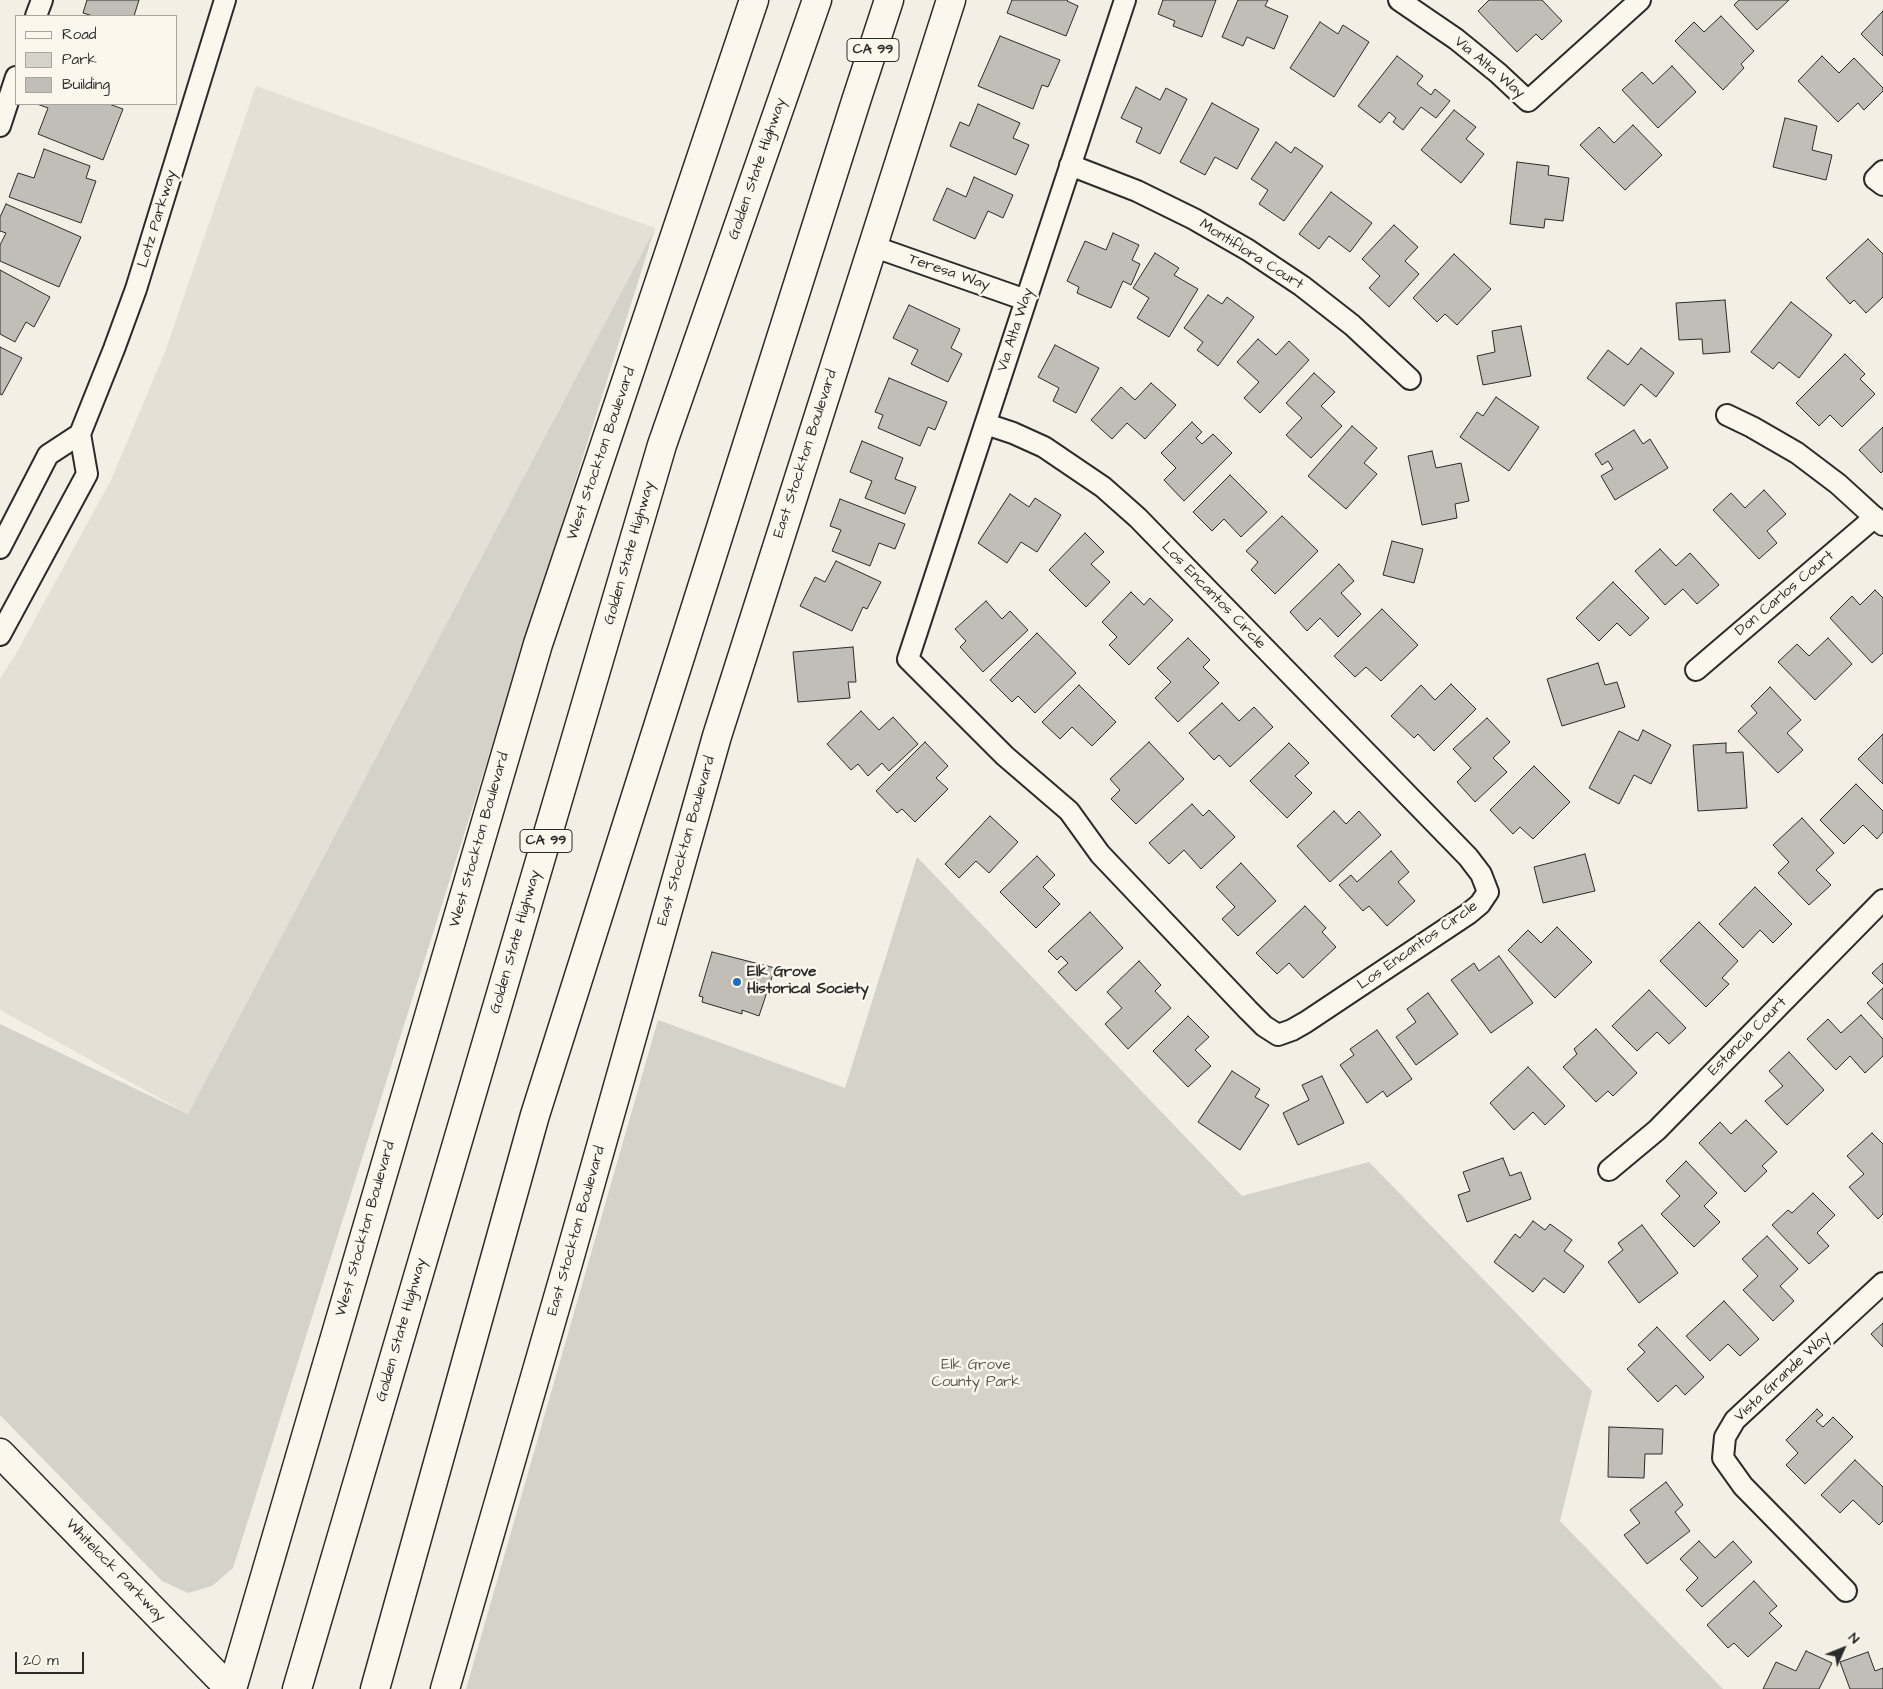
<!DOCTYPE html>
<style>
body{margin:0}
#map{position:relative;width:1883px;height:1689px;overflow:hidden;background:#f3efe4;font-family:"Architects Daughter",sans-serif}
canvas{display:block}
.legend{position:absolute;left:15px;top:15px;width:162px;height:90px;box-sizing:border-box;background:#fbf7ec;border:1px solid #a8a59f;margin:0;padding:6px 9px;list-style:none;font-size:15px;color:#2b2b2b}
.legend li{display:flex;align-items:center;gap:10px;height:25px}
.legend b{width:25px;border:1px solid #a8a59f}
.north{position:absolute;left:1818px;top:1624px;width:50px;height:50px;-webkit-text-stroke:4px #fbf7ec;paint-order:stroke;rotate:46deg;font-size:14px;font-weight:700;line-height:20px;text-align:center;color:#2b2b2b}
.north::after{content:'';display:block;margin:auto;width:18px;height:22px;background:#2b2b2b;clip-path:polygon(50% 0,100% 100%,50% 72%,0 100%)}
.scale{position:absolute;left:15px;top:1652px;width:69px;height:22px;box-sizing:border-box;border:2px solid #2b2b2b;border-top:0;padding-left:6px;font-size:15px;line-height:18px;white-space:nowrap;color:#2b2b2b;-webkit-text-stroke:4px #fbf7ec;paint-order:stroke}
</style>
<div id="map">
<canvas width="1883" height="1689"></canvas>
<ul class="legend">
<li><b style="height:6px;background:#fbf7ec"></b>Road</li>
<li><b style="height:14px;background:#d5d2c9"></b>Park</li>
<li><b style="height:14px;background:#c0beb6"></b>Building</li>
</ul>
<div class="north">N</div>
<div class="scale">20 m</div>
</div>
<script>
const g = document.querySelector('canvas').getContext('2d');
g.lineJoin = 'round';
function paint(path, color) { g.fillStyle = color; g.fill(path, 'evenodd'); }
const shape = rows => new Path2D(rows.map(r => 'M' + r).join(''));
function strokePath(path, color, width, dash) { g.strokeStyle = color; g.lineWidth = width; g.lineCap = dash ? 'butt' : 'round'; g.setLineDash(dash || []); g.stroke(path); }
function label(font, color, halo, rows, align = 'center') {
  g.font = font + ' "Architects Daughter",sans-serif'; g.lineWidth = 5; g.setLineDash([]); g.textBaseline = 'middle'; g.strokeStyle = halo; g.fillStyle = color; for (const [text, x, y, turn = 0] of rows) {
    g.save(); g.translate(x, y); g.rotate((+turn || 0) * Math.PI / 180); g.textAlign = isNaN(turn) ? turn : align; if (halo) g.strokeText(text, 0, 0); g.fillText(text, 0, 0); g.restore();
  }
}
const built = shape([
 [256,86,655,228,188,1114,0,1010,0,679,17,652,111,480,165,352]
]);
const green = shape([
 [655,228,233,1568,212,1586,188,1593,162,1581,0,1415,0,1024,188,1114],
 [917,857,1242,1196,1369,1162,1592,1391,1560,1521,1723,1689,466,1689,658,1020,845,1088]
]);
const building = shape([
 [87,0,139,0,134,16,93,16,83,13,87,0],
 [1012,0,1068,0,1067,1,1078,6,1066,36,1007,13,1012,0],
 [1163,0,1216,0,1202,37,1173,26,1175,21,1158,14,1163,0],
 [1238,0,1268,0,1265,6,1288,16,1274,49,1247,37,1243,46,1222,37,1238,0],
 [1489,0,1542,0,1562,21,1542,40,1536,34,1517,52,1478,11,1489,0],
 [1739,0,1789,0,1757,30,1734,5,1739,0],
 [1883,11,1883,56,1861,34,1883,11],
 [1721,16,1754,51,1741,64,1744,68,1723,90,1675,41,1694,22,1704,32,1721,16],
 [1320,22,1338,34,1343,25,1369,42,1334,97,1290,68,1320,22],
 [1000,36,1060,60,1048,87,1042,85,1033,109,978,86,1000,36],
 [1397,56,1423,76,1417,84,1431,95,1435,89,1450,101,1436,118,1421,107,1403,130,1393,122,1396,118,1389,112,1380,123,1358,106,1397,56],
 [1822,56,1839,73,1854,58,1883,88,1883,91,1864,110,1858,103,1838,122,1798,81,1822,56],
 [1672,66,1696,92,1658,128,1622,90,1642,72,1653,84,1672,66],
 [1136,87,1160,100,1166,88,1187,99,1160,154,1136,142,1142,128,1121,118,1136,87],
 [1212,103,1259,129,1237,169,1215,157,1205,175,1180,162,1212,103],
 [37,104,109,104,123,109,103,160,38,134,48,108,37,104],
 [978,104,1020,123,1013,138,1029,145,1016,175,950,146,960,122,969,126,978,104],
 [1454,110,1476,127,1466,139,1484,154,1461,183,1421,150,1454,110],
 [1785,118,1817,126,1812,150,1832,155,1826,180,1773,167,1785,118],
 [1633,125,1662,155,1625,190,1580,145,1599,127,1614,143,1633,125],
 [1276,142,1291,153,1295,147,1323,166,1284,221,1259,204,1268,190,1251,179,1276,142],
 [44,149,90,166,86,178,96,181,81,223,9,197,18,173,34,178,44,149],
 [1517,162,1549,166,1548,175,1569,178,1563,221,1545,219,1544,228,1510,224,1517,162],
 [974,177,1013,195,1003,218,988,211,975,239,933,220,947,188,966,197,974,177],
 [1331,192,1372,223,1350,252,1329,236,1319,249,1299,234,1331,192],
 [6,204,81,237,59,287,0,261,0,245,6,233,0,231,0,217,6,204],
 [1394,225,1418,247,1405,261,1419,274,1389,307,1369,288,1380,276,1362,259,1394,225],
 [1113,233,1139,245,1132,260,1140,264,1131,285,1123,281,1111,308,1077,293,1079,287,1067,281,1085,241,1106,250,1113,233],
 [1868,239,1883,254,1883,297,1866,313,1854,300,1850,304,1826,278,1868,239],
 [1155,253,1179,268,1174,275,1198,289,1169,337,1137,318,1149,298,1133,288,1155,253],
 [1454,254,1491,289,1457,325,1445,314,1437,322,1413,298,1454,254],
 [0,270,50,297,34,327,26,322,15,342,0,334,0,270],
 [1208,295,1222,304,1227,297,1254,317,1218,366,1197,350,1203,342,1184,328,1208,295],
 [1725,300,1730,352,1703,354,1702,339,1679,340,1676,303,1725,300],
 [1791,302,1832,335,1799,378,1779,362,1773,369,1751,352,1791,302],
 [909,305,960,329,951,348,962,354,948,382,911,364,918,350,893,338,909,305],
 [1521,326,1531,376,1483,385,1477,356,1495,352,1492,331,1521,326],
 [1258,339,1276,355,1289,341,1309,360,1260,413,1244,398,1259,382,1237,362,1258,339],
 [1055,345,1099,368,1076,413,1053,401,1059,388,1038,377,1055,345],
 [0,347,22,358,2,395,0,394,0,347],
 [1641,348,1674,373,1656,397,1641,384,1624,406,1587,378,1608,350,1628,365,1641,348],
 [1845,354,1865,374,1860,379,1875,394,1842,427,1830,415,1819,426,1796,403,1845,354],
 [1314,373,1335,392,1321,406,1342,426,1311,458,1286,435,1302,418,1286,403,1314,373],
 [889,378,947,402,935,430,928,427,920,446,878,428,883,415,875,412,889,378],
 [1151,383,1176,405,1145,439,1127,423,1112,439,1091,420,1121,387,1135,400,1151,383],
 [1496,397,1539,427,1509,471,1460,437,1477,412,1483,416,1496,397],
 [1192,422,1202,432,1196,438,1202,444,1213,434,1232,453,1184,501,1164,480,1176,468,1161,453,1192,422],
 [1352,426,1377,448,1364,463,1377,474,1346,509,1308,476,1352,426],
 [1883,427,1883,471,1881,473,1859,450,1883,427],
 [1634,430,1643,444,1650,439,1668,468,1615,500,1601,476,1613,469,1608,461,1602,465,1595,454,1634,430],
 [862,441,903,458,895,479,916,487,905,514,865,498,872,481,850,472,862,441],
 [1432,451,1436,468,1461,463,1469,501,1455,504,1457,518,1422,525,1408,456,1432,451],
 [1230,475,1267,512,1241,537,1224,519,1212,531,1193,512,1230,475],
 [1764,490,1786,514,1767,531,1777,543,1759,559,1713,510,1731,493,1745,508,1764,490],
 [1010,494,1029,507,1035,498,1061,515,1037,552,1021,542,1007,563,978,543,1010,494],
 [840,499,905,524,895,549,879,543,870,566,832,551,841,530,830,526,840,499],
 [1282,516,1318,551,1275,594,1251,570,1258,562,1246,551,1282,516],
 [1085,533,1104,552,1091,564,1110,582,1086,607,1049,570,1085,533],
 [1392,541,1423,549,1414,583,1383,575,1392,541],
 [1660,549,1676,566,1690,553,1719,585,1697,604,1683,589,1665,605,1635,571,1660,549],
 [836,561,881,582,867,609,863,607,852,631,800,606,815,577,825,582,836,561],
 [1339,564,1354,581,1341,593,1361,614,1338,637,1320,618,1307,631,1290,612,1339,564],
 [1613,582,1649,618,1630,636,1617,623,1599,641,1576,618,1613,582],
 [1875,590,1883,598,1883,653,1872,663,1830,618,1852,596,1860,605,1875,590],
 [1131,592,1144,605,1150,598,1173,620,1129,665,1109,645,1117,637,1102,622,1131,592],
 [986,601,1002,619,1010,611,1028,630,983,672,960,647,966,641,955,629,986,601],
 [1382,609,1418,645,1381,681,1366,667,1355,677,1334,656,1382,609],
 [1037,633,1076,673,1035,713,1018,696,1012,702,990,680,1037,633],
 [1188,638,1210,660,1203,667,1219,683,1178,722,1155,698,1171,682,1157,668,1188,638],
 [1828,638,1852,664,1815,700,1778,662,1797,644,1809,656,1828,638],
 [853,647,856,682,848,682,850,698,798,702,793,652,853,647],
 [1598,663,1605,685,1617,682,1625,707,1562,726,1547,679,1598,663],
 [1451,684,1476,709,1434,751,1418,734,1414,738,1391,716,1421,685,1435,700,1451,684],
 [1079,685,1116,722,1092,746,1072,727,1060,739,1042,722,1079,685],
 [1770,687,1801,720,1787,733,1803,750,1778,773,1738,731,1757,713,1751,706,1770,687],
 [1222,703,1239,721,1254,707,1273,727,1230,767,1219,755,1214,760,1189,733,1222,703],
 [861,711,879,730,893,717,918,744,889,771,882,763,868,776,858,764,851,770,827,744,861,711],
 [1487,718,1510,742,1493,758,1507,772,1475,802,1457,782,1471,768,1453,749,1487,718],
 [1643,730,1671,745,1651,784,1634,775,1619,804,1589,788,1619,731,1638,741,1643,730],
 [1883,734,1883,784,1858,759,1883,734],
 [925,742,948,766,936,778,948,789,915,822,902,809,897,813,876,791,925,742],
 [1149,742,1184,779,1136,824,1111,799,1120,790,1110,779,1149,742],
 [1289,743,1309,763,1295,776,1312,793,1287,818,1250,781,1289,743],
 [1726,743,1726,753,1743,752,1747,808,1698,811,1693,745,1726,743],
 [1534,766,1570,802,1533,839,1520,827,1513,834,1490,810,1534,766],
 [1856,784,1883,811,1883,832,1877,839,1863,825,1844,844,1820,820,1856,784],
 [1192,804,1203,816,1209,810,1235,837,1201,869,1184,850,1169,864,1149,843,1192,804],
 [1334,811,1346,824,1359,811,1381,835,1330,882,1297,846,1334,811],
 [990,816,1018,842,989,873,976,861,959,878,945,864,990,816],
 [1802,818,1834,853,1816,870,1831,885,1809,905,1778,873,1789,862,1773,845,1802,818],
 [1391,851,1409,872,1398,882,1415,901,1387,926,1369,906,1363,911,1339,885,1351,875,1357,882,1391,851],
 [1585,854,1595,891,1543,903,1534,867,1585,854],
 [1037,856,1055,875,1043,887,1060,904,1036,928,1000,892,1037,856],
 [1241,863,1276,901,1238,936,1222,919,1235,907,1216,887,1241,863],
 [1755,887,1792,924,1773,943,1760,930,1743,948,1719,924,1755,887],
 [1305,906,1326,928,1322,932,1336,947,1303,978,1289,963,1277,974,1256,953,1305,906],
 [1090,912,1123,948,1076,991,1058,972,1068,963,1061,956,1057,960,1048,951,1090,912],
 [1699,922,1738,961,1722,978,1729,984,1706,1007,1660,961,1699,922],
 [1557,927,1592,962,1555,998,1508,950,1528,930,1541,943,1557,927],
 [712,952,775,968,759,1016,742,1010,742,1014,702,1002,703,997,699,996,712,952],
 [1499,956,1533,1003,1491,1033,1451,980,1474,963,1479,971,1499,956],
 [1139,961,1161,985,1155,991,1171,1008,1128,1049,1105,1024,1122,1008,1107,992,1139,961],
 [1883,963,1883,984,1872,973,1883,963],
 [1883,988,1883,1020,1867,1003,1883,988],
 [1649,990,1686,1028,1669,1044,1657,1032,1637,1051,1612,1026,1649,990],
 [1428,993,1458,1034,1416,1065,1396,1037,1416,1022,1407,1009,1428,993],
 [1861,1015,1883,1039,1883,1056,1865,1073,1850,1056,1836,1070,1807,1039,1828,1019,1841,1033,1861,1015],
 [1188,1016,1209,1037,1195,1050,1211,1066,1188,1087,1153,1051,1188,1016],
 [1596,1029,1637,1073,1613,1096,1608,1091,1596,1102,1563,1067,1577,1054,1574,1049,1596,1029],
 [1377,1030,1412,1079,1387,1097,1383,1091,1367,1103,1340,1065,1354,1055,1350,1049,1377,1030],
 [1789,1052,1824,1090,1787,1125,1765,1101,1783,1086,1769,1071,1789,1052],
 [1528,1067,1565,1106,1545,1125,1533,1112,1514,1130,1490,1103,1528,1067],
 [1232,1071,1260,1089,1255,1097,1269,1105,1240,1150,1198,1122,1232,1071],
 [1322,1076,1344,1123,1298,1145,1283,1113,1309,1100,1302,1085,1322,1076],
 [1746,1120,1777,1152,1762,1166,1767,1171,1745,1192,1699,1143,1720,1122,1731,1134,1746,1120],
 [1872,1133,1883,1144,1883,1214,1878,1219,1849,1187,1864,1174,1847,1156,1872,1133],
 [1503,1158,1510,1176,1521,1172,1531,1199,1467,1222,1458,1195,1470,1191,1463,1172,1503,1158],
 [1686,1161,1717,1193,1704,1206,1720,1222,1694,1247,1661,1214,1680,1196,1666,1181,1686,1161],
 [1813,1193,1835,1215,1817,1233,1829,1246,1809,1264,1772,1225,1788,1210,1792,1213,1813,1193],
 [1533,1221,1545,1230,1550,1224,1572,1240,1564,1251,1584,1266,1564,1293,1544,1278,1533,1292,1494,1262,1515,1234,1520,1238,1533,1221],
 [1642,1225,1678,1273,1639,1303,1608,1262,1623,1250,1618,1243,1642,1225],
 [1767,1236,1798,1269,1780,1286,1794,1301,1773,1321,1743,1290,1758,1276,1742,1259,1767,1236],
 [1724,1301,1759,1339,1740,1356,1728,1344,1710,1361,1686,1336,1724,1301],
 [1883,1323,1883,1347,1871,1334,1883,1323],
 [1657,1327,1704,1377,1685,1395,1676,1385,1658,1402,1627,1369,1645,1352,1638,1345,1657,1327],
 [1817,1409,1823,1415,1816,1421,1823,1427,1833,1417,1853,1437,1805,1484,1786,1465,1798,1453,1786,1440,1817,1409],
 [1609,1427,1663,1429,1662,1454,1645,1454,1644,1478,1608,1477,1609,1427],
 [1855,1460,1883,1487,1883,1521,1879,1525,1853,1500,1840,1513,1821,1495,1855,1460],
 [1666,1482,1683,1505,1675,1512,1690,1531,1647,1564,1624,1535,1640,1523,1630,1510,1666,1482],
 [1699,1541,1715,1558,1733,1541,1752,1562,1702,1607,1686,1590,1698,1578,1680,1559,1699,1541],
 [1754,1581,1777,1606,1769,1613,1782,1626,1748,1657,1734,1643,1728,1648,1707,1625,1754,1581],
 [1806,1651,1832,1663,1819,1689,1763,1689,1776,1662,1796,1671,1806,1651],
 [1868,1652,1875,1671,1883,1668,1883,1689,1850,1689,1840,1662,1868,1652]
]);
const street = shape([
 [1399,0,1456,39,1498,73,1528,101,1640,0],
 [36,16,42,0],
 [0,126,16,77],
 [1070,165,1137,191,1194,219,1248,250,1302,286,1352,325,1410,379],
 [1883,171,1875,179,1883,185],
 [872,246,1026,300],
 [1727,415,1752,427,1797,453,1838,484,1883,525],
 [986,424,1013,433,1044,447,1103,487,1138,518,1468,857,1481,874,1488,892,1480,904,1468,914,1306,1022,1292,1030,1278,1035,1264,1026,1248,1010,1119,874,1100,854,1069,811,1005,756,908,659,1026,300,1125,0],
 [0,548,48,455,80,434],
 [0,635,87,474,80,434,114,349,136,289,225,0],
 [1696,670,1875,517],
 [1609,1170,1657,1130,1883,900],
 [1846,1591,1743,1486,1723,1458,1725,1437,1735,1420,1883,1283]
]);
const secondary = shape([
 [0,1453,230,1689],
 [232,1689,538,644,754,0],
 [445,1689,568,1263,717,736,951,0]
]);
const highway = shape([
 [297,1689,662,445,817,0],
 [375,1689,535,1115,856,101,889,0]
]);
const markers = [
 [737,982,5,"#1f6fb2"]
];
const shields = [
 [873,50,52],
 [546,841,52]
];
const shieldNames = [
 ["CA 99",873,50],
 ["CA 99",546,841]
];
const streetNames = [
 ["Via Alta Way",1489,68,40],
 ["Golden State Highway",758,169,-71],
 ["Lotz Parkway",158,219,-73],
 ["Montiflora Court",1251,255,32],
 ["Teresa Way",949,273,19],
 ["Via Alta Way",1016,330,-72],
 ["West Stockton Boulevard",602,454,-71],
 ["East Stockton Boulevard",806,454,-72],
 ["Golden State Highway",630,553,-74],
 ["Don Carlos Court",1785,594,-40],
 ["Los Encantos Circle",1213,596,46],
 ["West Stockton Boulevard",480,840,-74],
 ["East Stockton Boulevard",687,841,-74],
 ["Golden State Highway",516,942,-74],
 ["Los Encantos Circle",1418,946,-35],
 ["Estancia Court",1748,1037,-45],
 ["West Stockton Boulevard",366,1229,-74],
 ["East Stockton Boulevard",577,1231,-74],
 ["Golden State Highway",402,1330,-74],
 ["Vista Grande Way",1783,1377,-43],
 ["Whitelock Parkway",115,1571,46]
];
const poiNames = [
 ["Elk Grove",747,973],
 ["Historical Society",747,990]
];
const parkNames = [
 ["Elk Grove",976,1366],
 ["County Park",976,1383]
];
paint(built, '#e4e0d6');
paint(green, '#d5d2c9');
paint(building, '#c0beb6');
strokePath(building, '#2b2b2b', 1);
strokePath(street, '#2b2b2b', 24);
strokePath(secondary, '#2b2b2b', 31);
strokePath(highway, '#2b2b2b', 31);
strokePath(street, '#fbf7ec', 20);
strokePath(secondary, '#fbf7ec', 28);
strokePath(highway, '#fbf7ec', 28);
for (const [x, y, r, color] of markers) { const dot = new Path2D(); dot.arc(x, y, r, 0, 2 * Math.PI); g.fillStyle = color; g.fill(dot); strokePath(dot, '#fbf7ec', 2); }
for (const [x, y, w] of shields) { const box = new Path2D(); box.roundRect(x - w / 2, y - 11.5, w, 23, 4); g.fillStyle = '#fbf7ec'; g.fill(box); strokePath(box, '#2b2b2b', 1); }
label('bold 14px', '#2b2b2b', null, shieldNames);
label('15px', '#2b2b2b', '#fbf7ec', streetNames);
label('bold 15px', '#2b2b2b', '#fbf7ec', poiNames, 'left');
label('15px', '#565552', '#fbf7ec', parkNames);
</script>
